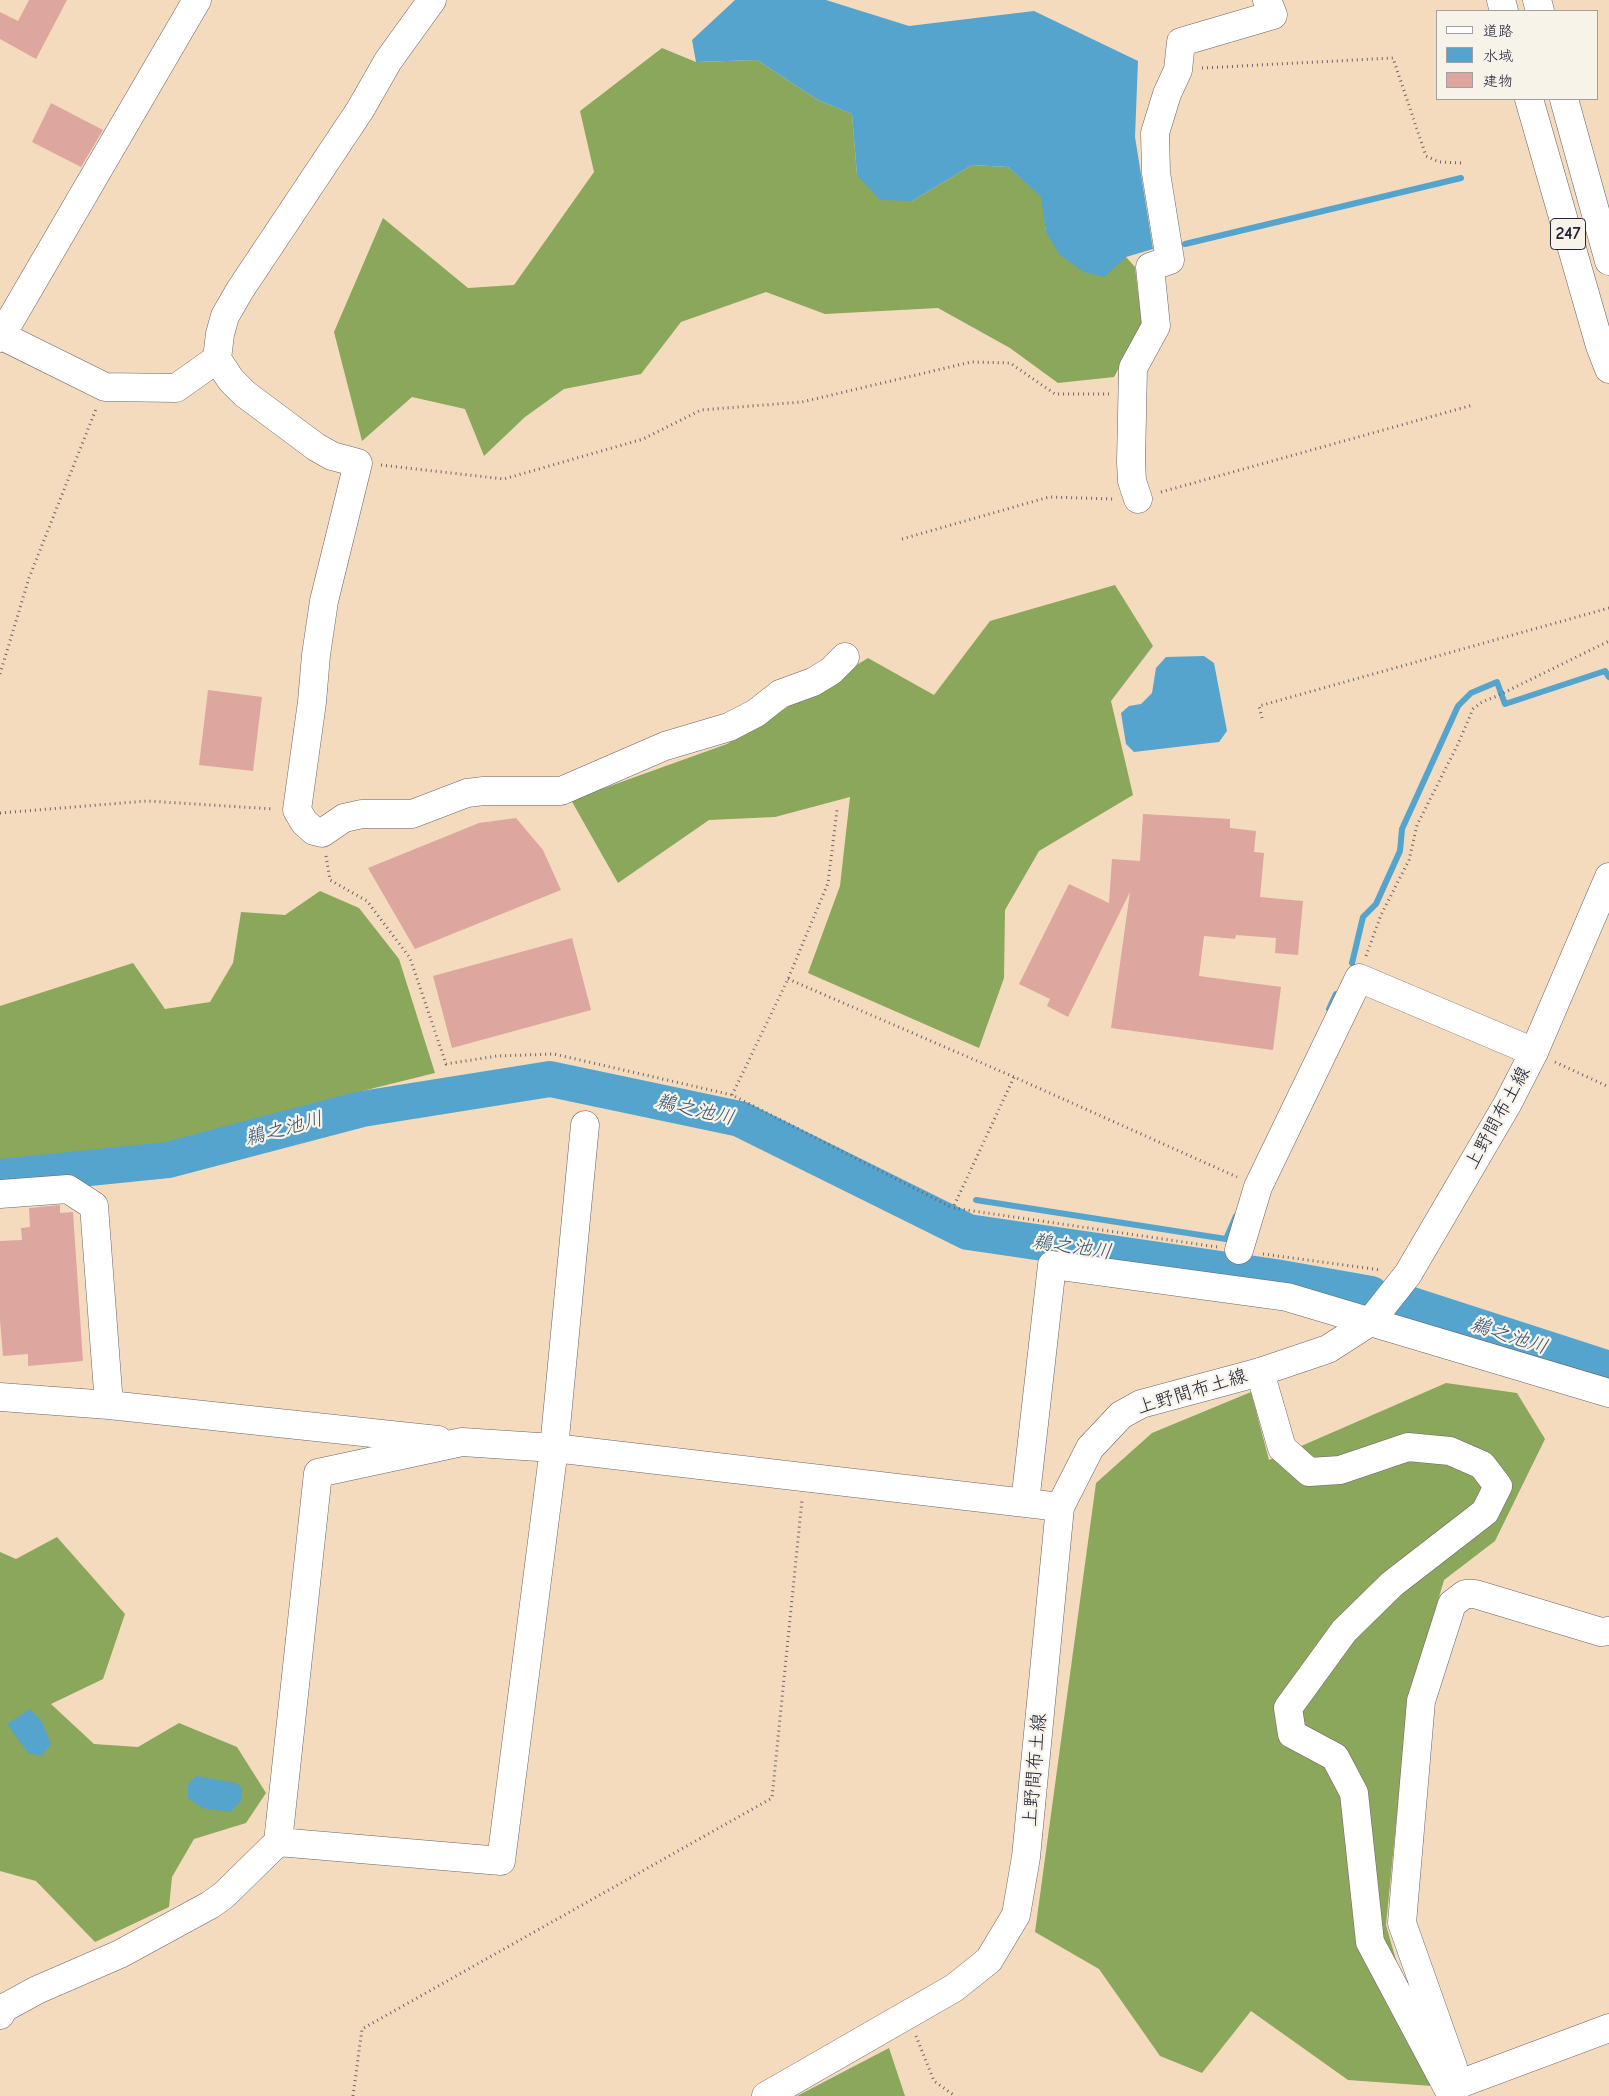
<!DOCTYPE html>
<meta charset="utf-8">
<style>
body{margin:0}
#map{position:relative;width:1609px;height:2096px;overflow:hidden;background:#f4dbbe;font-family:"Comic Neue","Klee One",sans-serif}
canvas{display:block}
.legend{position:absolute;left:1436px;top:10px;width:162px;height:90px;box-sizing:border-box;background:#f7f3e8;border:1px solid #a29fa3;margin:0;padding:6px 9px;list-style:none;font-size:15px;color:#22223b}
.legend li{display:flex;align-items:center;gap:10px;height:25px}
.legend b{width:25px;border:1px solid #a29fa3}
</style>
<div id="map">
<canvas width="1609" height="2096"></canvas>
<ul class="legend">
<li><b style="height:6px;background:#fff"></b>道路</li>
<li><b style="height:14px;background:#54a4ce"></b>水域</li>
<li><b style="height:14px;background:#dda69e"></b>建物</li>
</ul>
</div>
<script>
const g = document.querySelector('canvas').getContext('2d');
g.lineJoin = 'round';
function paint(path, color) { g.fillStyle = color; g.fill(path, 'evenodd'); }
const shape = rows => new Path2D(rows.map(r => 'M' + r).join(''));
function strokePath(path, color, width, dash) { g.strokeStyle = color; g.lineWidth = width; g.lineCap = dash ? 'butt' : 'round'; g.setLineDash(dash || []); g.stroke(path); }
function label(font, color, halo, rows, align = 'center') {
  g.font = font + ' "Comic Neue","Klee One",sans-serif'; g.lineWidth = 4.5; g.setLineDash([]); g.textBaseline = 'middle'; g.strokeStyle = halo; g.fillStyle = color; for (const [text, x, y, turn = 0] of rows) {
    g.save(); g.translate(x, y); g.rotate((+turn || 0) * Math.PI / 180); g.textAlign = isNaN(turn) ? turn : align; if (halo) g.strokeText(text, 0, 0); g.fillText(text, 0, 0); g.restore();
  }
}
const forest = shape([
 [662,48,696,62,757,60,818,100,852,114,857,175,912,201,972,165,1008,167,1042,197,1046,232,1126,257,1135,267,1142,325,1114,377,1058,383,1010,348,938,308,825,314,766,292,681,322,641,374,564,389,525,417,484,456,465,409,412,397,362,441,334,332,383,218,468,288,514,285,594,172,580,111],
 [1115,585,1153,646,1111,701,1133,795,1039,851,1005,910,1004,978,979,1048,808,973,840,886,850,797,775,817,709,820,618,883,571,800,727,744,868,658,934,695,990,621],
 [320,891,359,908,399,959,435,1073,346,1095,167,1150,82,1160,0,1166,0,1006,133,963,165,1009,210,1002,233,963,241,912,285,915],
 [1446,1383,1517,1393,1545,1439,1495,1541,1444,1580,1408,1703,1386,1925,1432,2086,1348,2080,1251,2011,1202,2073,1160,2056,1099,1969,1035,1932,1096,1483,1152,1433,1251,1392,1269,1460],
 [57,1537,125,1614,103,1679,51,1704,94,1744,138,1747,179,1723,237,1747,266,1793,246,1823,194,1839,172,1877,169,1907,95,1942,36,1881,0,1871,0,1552,16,1559],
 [889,2048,905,2096,797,2096]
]);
const water = shape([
 [735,0,826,0,909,26,1034,11,1138,61,1135,137,1153,249,1126,257,1104,277,1084,272,1060,255,1046,232,1041,197,1008,167,972,165,912,201,880,200,857,175,852,114,818,100,757,60,696,62,692,40],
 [1204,656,1214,663,1227,731,1219,742,1134,752,1126,744,1121,713,1129,706,1141,704,1152,693,1156,668,1166,657],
 [30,1709,42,1722,51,1744,41,1756,28,1753,7,1724],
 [196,1776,236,1783,242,1788,241,1801,230,1812,202,1808,188,1798,188,1784]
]);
const stream = shape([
 [1185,244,1461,178],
 [1352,963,1363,917,1376,904,1400,851,1402,829,1458,706,1471,693,1497,682,1505,704,1605,671,1609,677],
 [1329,1009,1336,994],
 [976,1200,1226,1239,1236,1216]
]);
const river = shape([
 [0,1177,168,1160,362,1109,550,1079,740,1119,968,1232,1275,1277,1371,1294],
 [1409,1304,1609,1369]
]);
const building = shape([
 [29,0,67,0,36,59,0,39,0,12,18,21],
 [51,103,103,130,81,167,32,142],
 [208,690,262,697,253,771,199,765],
 [1143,814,1230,819,1230,828,1256,831,1254,852,1264,853,1260,897,1303,901,1298,955,1275,953,1276,938,1236,935,1235,939,1204,936,1199,976,1281,987,1273,1050,1111,1028,1130,892,1068,1017,1047,1006,1050,999,1019,984,1069,884,1109,903,1112,859,1140,861],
 [516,818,543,850,561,890,415,949,368,868,479,823],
 [572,938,591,1010,452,1048,433,976],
 [60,1205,60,1213,73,1212,83,1361,28,1366,28,1354,3,1356,0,1320,0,1241,22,1240,21,1228,30,1227,29,1208]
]);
const path = shape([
 [1202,68,1393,58,1426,156,1439,162,1464,163],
 [381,465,504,479,643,439,701,410,802,402,971,362,1010,363,1055,394,1109,394],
 [1161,492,1473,405],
 [902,539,1049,497,1113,499],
 [0,674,29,578,96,409],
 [1262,718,1259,706,1609,608],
 [0,813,147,801,274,809],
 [326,856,330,880,367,901,410,958,446,1064,497,1056,554,1054,732,1095,953,1208],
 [1366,956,1381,915,1409,860,1417,825,1458,744,1473,709,1482,702,1497,696,1609,641],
 [788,979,1014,1077],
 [1555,1062,1609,1087],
 [732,1095,788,979,828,883,837,810],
 [1217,1247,953,1208,1014,1077,1237,1177],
 [1263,1254,1381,1270],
 [916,2036,934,2081,955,2096],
 [353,2096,362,2029,772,1798,802,1500]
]);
const minor = shape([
 [432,0,388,61,360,110,240,290,225,316,220,334,217,359,231,380,245,394,316,447,332,456,358,463,324,601,316,655,312,702,297,810,304,822,314,831,322,833,344,818,362,814,412,814,467,793,484,791,561,791,665,746,729,727,756,713,780,694,813,682,831,671,845,657],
 [0,335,105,387,176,388,217,359],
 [0,338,197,0],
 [1138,499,1132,481,1131,462,1133,368,1156,326,1150,267,1170,260,1156,173,1155,133,1167,94,1178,70,1181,42,1273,15,1267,0],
 [0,1194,68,1189,94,1206,109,1405],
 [1239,1250,1258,1187,1359,978,1534,1052],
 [1260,1372,1282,1448,1309,1472,1340,1470,1408,1447,1450,1451,1482,1465,1498,1486,1485,1512,1392,1584,1344,1631,1288,1708,1292,1734,1335,1757,1354,1793,1370,1942,1452,2096],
 [0,1397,109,1405,438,1440],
 [1025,1503,1052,1265,1287,1297,1609,1393],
 [278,1842,501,1861,554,1448,585,1125],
 [0,2015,4,2008,37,1990,120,1954,210,1905,224,1895,278,1842,318,1473,462,1442,554,1448,1060,1507],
 [1453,2067,1402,1923,1421,1701,1452,1604,1465,1594,1475,1594,1601,1632,1609,1631],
 [1452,2096,1459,2084,1609,2028]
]);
const major = shape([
 [766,2096,954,1988,989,1960,1016,1915,1026,1857,1060,1507,1090,1448,1121,1415,1141,1404,1260,1372,1328,1349,1370,1322,1408,1274,1508,1103,1534,1052,1609,877]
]);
const highway = shape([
 [1501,0,1504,11],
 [1537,0,1540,11],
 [1529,99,1600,346,1609,369],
 [1564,99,1609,261]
]);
const shields = [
 [1568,234,35]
];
const shieldNames = [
 ["247",1568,234]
];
const streetNames = [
 ["上野間布土線",1498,1118,-61],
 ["上野間布土線",1192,1392,-17],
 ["上野間布土線",1035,1770,-85]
];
const waterNames = [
 ["鵜之池川",695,1110,13],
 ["鵜之池川",284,1129,-15],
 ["鵜之池川",1072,1247,8],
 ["鵜之池川",1509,1336,18]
];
paint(forest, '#8aa75b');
paint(water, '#54a4ce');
strokePath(stream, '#54a4ce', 6);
strokePath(river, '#54a4ce', 36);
paint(building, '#dda69e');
strokePath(minor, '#6c6369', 29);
strokePath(major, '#6c6369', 29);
strokePath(highway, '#6c6369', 29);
strokePath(path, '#6c6369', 3, [1, 4]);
strokePath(minor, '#fff', 28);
strokePath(major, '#fff', 28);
strokePath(highway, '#fff', 28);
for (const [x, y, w] of shields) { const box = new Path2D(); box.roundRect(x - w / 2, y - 15.5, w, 31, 4); g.fillStyle = '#f7f3e8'; g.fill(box); strokePath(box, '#22223b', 1); }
label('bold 18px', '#22223b', null, shieldNames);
label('19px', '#22223b', '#f7f3e8', streetNames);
label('italic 20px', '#365676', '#f7f3e8', waterNames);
</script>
